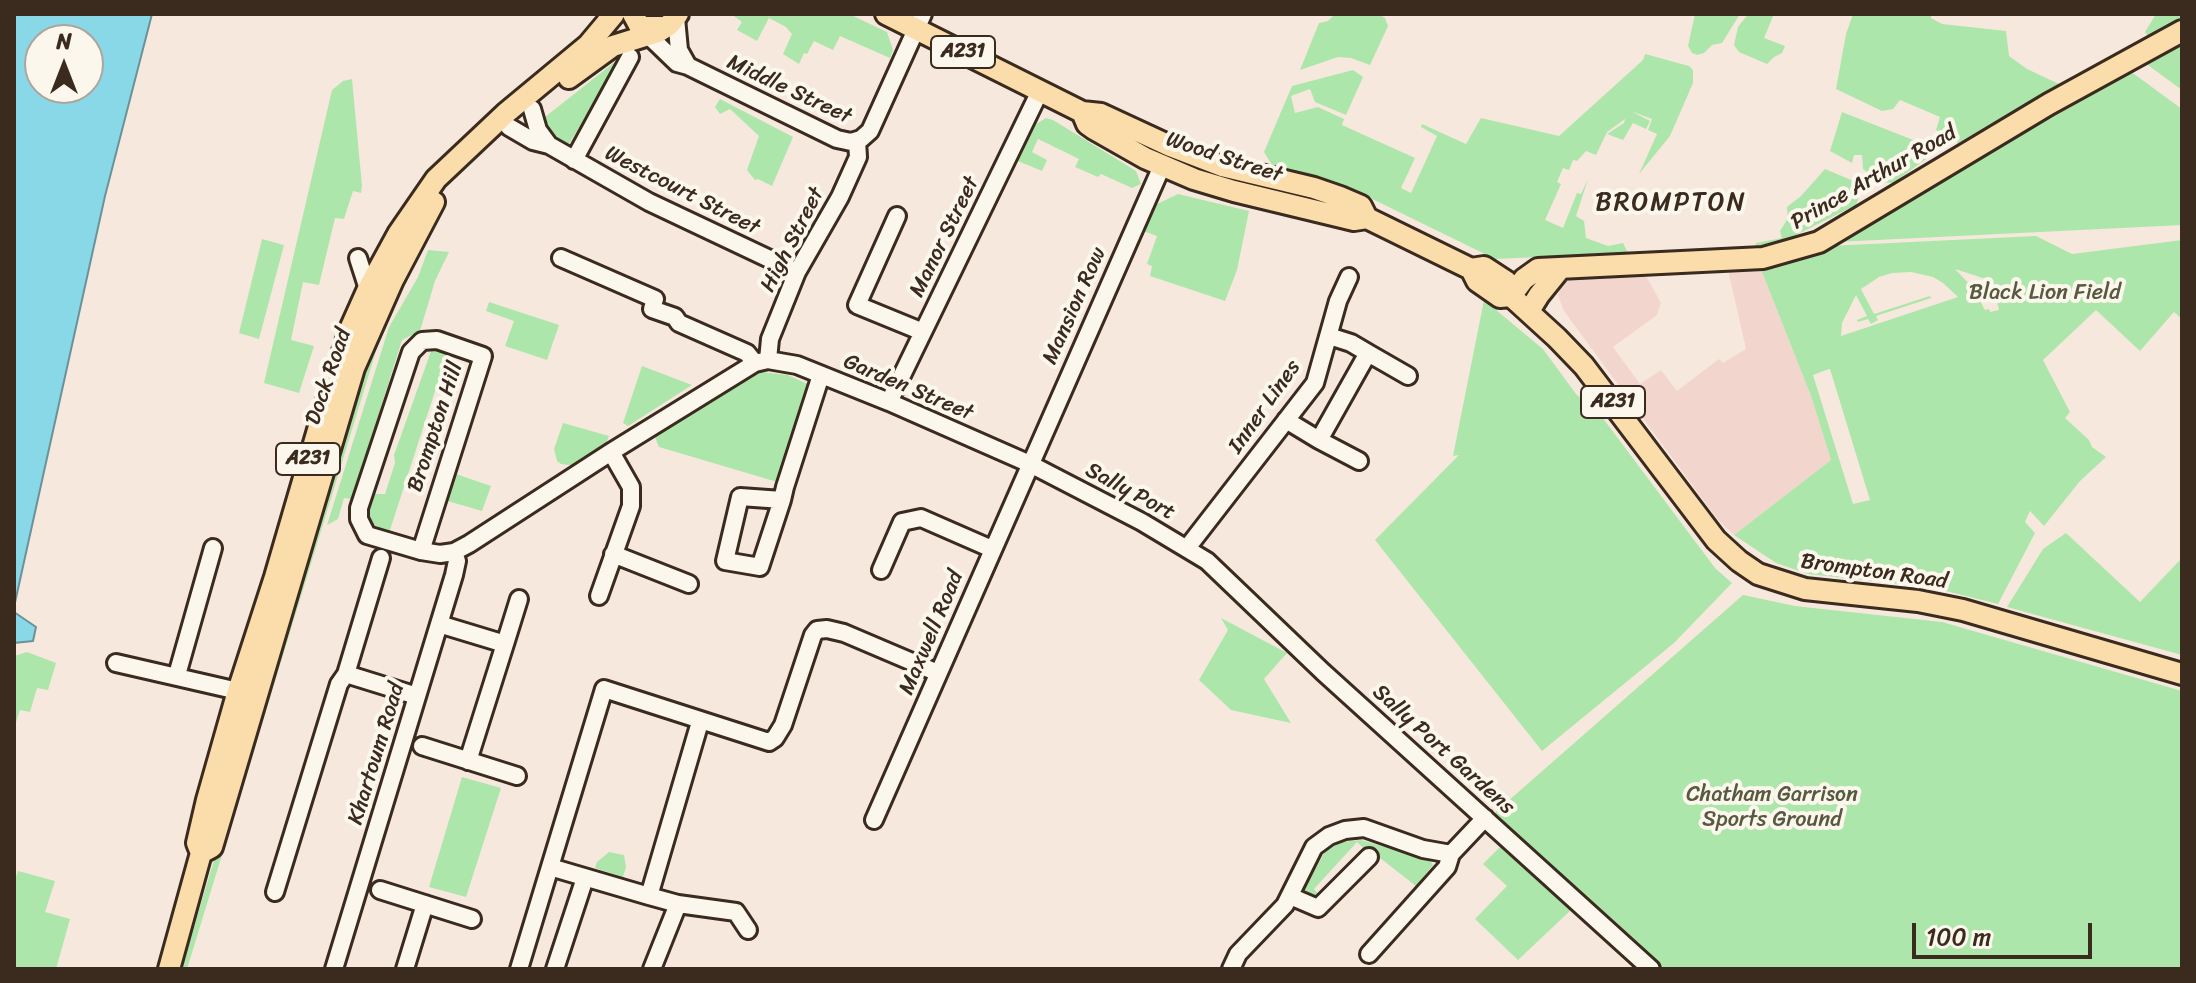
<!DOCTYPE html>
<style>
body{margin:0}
#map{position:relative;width:2196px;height:983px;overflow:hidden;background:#f7e8de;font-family:Sriracha,sans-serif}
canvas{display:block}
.frame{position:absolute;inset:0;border:16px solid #3b2a1e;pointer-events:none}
.north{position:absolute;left:24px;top:24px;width:80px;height:80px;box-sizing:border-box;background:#fbf7ec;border:2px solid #aea59a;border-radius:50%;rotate:0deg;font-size:22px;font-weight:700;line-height:32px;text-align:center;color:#3b2a1e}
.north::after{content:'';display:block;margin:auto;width:28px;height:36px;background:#3b2a1e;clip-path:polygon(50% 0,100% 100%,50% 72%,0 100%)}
.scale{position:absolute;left:1912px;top:923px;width:180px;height:36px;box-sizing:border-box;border:4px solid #3b2a1e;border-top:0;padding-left:10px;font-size:24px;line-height:28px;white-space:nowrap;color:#3b2a1e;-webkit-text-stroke:6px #fbf7ec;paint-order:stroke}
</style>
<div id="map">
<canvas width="2196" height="983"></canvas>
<div class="frame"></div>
<div class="north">N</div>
<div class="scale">100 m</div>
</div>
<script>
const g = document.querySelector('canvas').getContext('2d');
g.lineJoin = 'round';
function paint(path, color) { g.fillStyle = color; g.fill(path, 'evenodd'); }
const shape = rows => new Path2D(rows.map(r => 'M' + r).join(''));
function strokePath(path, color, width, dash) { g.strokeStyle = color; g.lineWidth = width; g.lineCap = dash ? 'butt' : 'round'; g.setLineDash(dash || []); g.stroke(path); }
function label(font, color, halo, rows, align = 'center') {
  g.font = font + ' Sriracha,sans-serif'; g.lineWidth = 8; g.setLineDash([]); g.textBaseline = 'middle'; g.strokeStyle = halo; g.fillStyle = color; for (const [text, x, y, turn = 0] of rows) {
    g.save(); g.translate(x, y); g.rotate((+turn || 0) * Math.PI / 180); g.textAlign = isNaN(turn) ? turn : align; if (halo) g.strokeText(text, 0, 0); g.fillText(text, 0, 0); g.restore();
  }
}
const built = shape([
 [1760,267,1811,396,1831,460,1734,535,1718,520,1564,311,1558,295,1563,283,1569,279,1645,274,1661,303,1657,315,1613,347,1640,384,1661,370,1677,391,1719,359,1723,363,1746,349,1728,270]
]);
const green = shape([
 [731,14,849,14,887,32,893,50,890,58,840,36,833,50,814,41,807,54,804,53,799,64,783,54,792,34,786,27,769,18,757,41,737,30,742,22],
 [1335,14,1378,14,1385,18,1388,26,1370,65,1351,58,1338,57,1300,70,1319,23,1328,21],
 [1695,14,1740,14,1722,43,1712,45,1704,53,1697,55,1692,53,1688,46],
 [1748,14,1774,14,1764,38,1785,46,1782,53,1774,57,1767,64,1739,52,1734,45,1738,27],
 [1853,14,1931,14,1931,18,1942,24,2006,31,2009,56,2027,69,2059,84,1958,143,1936,130,1940,117,1900,100,1893,109,1882,111,1836,89,1846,34],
 [2156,14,2182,14,2182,19,2154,35,2147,35,2145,32],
 [2182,42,2182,90,2145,63],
 [1645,54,1689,66,1693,70,1693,83,1670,136,1639,174,1657,134,1648,130,1652,119,1631,111,1650,121,1646,129,1633,123,1623,140,1607,134,1624,123,1625,119,1607,132,1596,155,1586,151,1577,161,1573,160,1569,170,1563,168,1557,182,1561,184,1545,220,1563,228,1577,193,1581,194,1588,179,1576,216,1584,221,1586,238,1608,246,1623,243,1628,253,1495,259,1356,191,1322,179,1272,165,1264,152,1292,86,1353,70,1363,77,1346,115,1315,102,1310,89,1291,96,1295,113,1318,107,1344,119,1342,125,1415,158,1401,188,1411,193,1437,136,1421,127,1422,124,1466,144,1481,118,1559,136,1643,60],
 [621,57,630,57,605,85,569,144,545,130,545,117],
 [2130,71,2182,109,2182,225,1837,242,1991,149],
 [352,79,362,186,361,193,353,191,344,219,335,218,319,285,303,282,291,340,314,346,299,393,264,383,332,90,343,81],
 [720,99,793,137,772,186,758,179,755,180,747,170,759,136,730,109,720,114,715,107],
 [1842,112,1931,147,1933,154,1893,183,1880,182,1863,169,1862,155,1854,155,1852,163,1830,151],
 [1046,118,1053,120,1136,171,1141,184,1132,188,1101,174,1098,177,1075,167,1079,159,1038,139,1032,152,1047,160,1042,171,1018,161,1036,124],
 [1825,169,1856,182,1861,192,1856,205,1782,242,1756,246,1756,243,1782,238,1780,231,1788,218,1787,207,1801,196],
 [1178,194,1249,211,1237,270,1225,301,1150,276,1152,266,1147,264,1157,236,1143,231,1155,205],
 [2036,236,2072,254,2182,240,2182,319,2174,312,2140,351,2096,310,2043,360,2070,412,2065,418,2089,440,2092,447,2106,457,2080,481,2044,526,2030,511,2025,522,2035,533,1998,604,1930,587,1808,574,1776,563,1734,535,1831,460,1811,396,1760,267,1779,265,1828,246],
 [1955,269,1992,281,1999,310,1990,312,1989,309,1985,310,1973,288],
 [1911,272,1933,277,1943,283,1958,297,1841,336,1842,323,1856,295,1867,316,1857,320,1858,322,1868,319,1871,324,1878,320,1876,316,1931,298,1930,296,1874,314,1861,289,1879,277,1892,273],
 [1829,369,1830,369,1870,500,1853,504,1813,375],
 [262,239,284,245,259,339,239,333],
 [428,250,449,252,435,281,420,331,402,340,352,499,344,498,338,519,327,525,389,327,418,277],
 [1484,300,1543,349,1576,394,1602,417,1715,568,1732,583,1674,643,1542,751,1375,540,1459,455,1453,456],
 [489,302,559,325,547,360,505,346,514,321,486,311],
 [384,325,187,969,181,969,370,348],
 [435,340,450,345,389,533,370,523,369,507,375,494,385,494,395,463,394,455],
 [642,366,692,385,628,426,623,423],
 [761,372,788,375,814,387,784,484,659,447,655,437],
 [563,423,609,436,606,444,576,466,561,464,557,461,554,449],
 [453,473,491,486,482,511,444,500],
 [2066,533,2140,602,2182,558,2182,655,2007,607,2043,549],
 [1743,595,1795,606,1942,622,2182,691,2182,969,1661,969,1491,816],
 [1221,618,1287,653,1264,679,1291,723,1231,710,1199,680,1228,630],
 [27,652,56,663,48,690,37,688,30,712,20,710,14,729,14,656],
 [462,777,501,788,466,897,429,887],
 [1361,840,1430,860,1433,865,1416,886,1380,858,1376,860,1357,842,1314,889,1320,896,1314,902,1299,899,1326,850,1342,842],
 [1500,847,1571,910,1518,960,1475,919,1507,886,1483,864],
 [609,852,624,855,626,867,623,877,595,868,597,862],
 [18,871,55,881,45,912,70,919,56,969,14,969,14,882]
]);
const water = shape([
 [14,14,152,14,105,196,14,607,14,14],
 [40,40,88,40,88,88,40,88,40,40],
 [14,612,36,627,33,641,14,643,14,612]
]);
const minor = shape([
 [676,18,679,50,688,66],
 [649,36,677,63,688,66,837,139,851,142,861,139,870,131,923,14],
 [532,109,538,130,549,145],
 [509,127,533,141,549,145,649,202,797,272],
 [574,160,630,57],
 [897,216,857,305,923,332],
 [358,258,368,289,372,292],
 [561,258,655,299,652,309,675,317,679,323,747,353,755,363],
 [1368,353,1408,376],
 [768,360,770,339,797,272,840,197,858,157,857,141],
 [889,402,1040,91],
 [1286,420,1319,440,1368,353,1351,343,1329,336],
 [1319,440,1359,461],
 [782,500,740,497,725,561,760,567,782,500,785,487,821,375],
 [1187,548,1315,383,1338,301,1349,277],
 [421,551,483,356,437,340,422,341,411,352,359,508,359,519,367,535,421,551,440,554,454,552,469,544,611,452,755,363,768,360,797,365,889,402,1030,464,1142,522,1207,561,1323,672,1651,969],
 [613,554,689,584],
 [381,558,346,674,417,696],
 [881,570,902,522,921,518,992,549],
 [599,596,631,506,631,487,611,452],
 [439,624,505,644,519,599],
 [116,663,238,691],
 [177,675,213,548],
 [422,746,517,776],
 [468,761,505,644],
 [874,820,1162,166],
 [550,867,649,896,700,722],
 [380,890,472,919],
 [275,892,339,684,346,674],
 [649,896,678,904,736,912,748,930],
 [1290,896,1318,908,1369,857],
 [1369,954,1447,867,1451,854,1485,818],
 [334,969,454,575,457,561,454,552],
 [405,969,425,904],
 [519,969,604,689,769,742,775,738,783,725,813,635,817,630,827,629,844,633,938,673],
 [555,969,585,878],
 [652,969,678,904],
 [1231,969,1238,954,1285,905,1314,847,1329,836,1345,830,1364,828,1423,849,1451,854]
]);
const major = shape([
 [633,14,640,27,661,27],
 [886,14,1082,112,1101,114,1170,146,1222,166,1314,188,1340,197,1361,206,1367,218,1471,269,1484,267,1507,282,1511,296,1557,338,1584,366,1716,540,1739,561,1758,574,1805,589,1918,601,1963,610,2182,674],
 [569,78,613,46,658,32,669,25,678,14],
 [1082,112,1087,124,1094,129,1145,158,1194,179,1234,191,1354,220,1367,218],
 [1471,269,1477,281,1500,297,1511,296],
 [1511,296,1524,279,1538,269,1763,258,1819,242,2049,104,2182,31],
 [1529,311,1539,295,1560,269],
 [201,853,212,847,354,368,393,280,434,202],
 [169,969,201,853,197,843,207,800,238,691,275,577,325,406,351,327,368,289,398,234,436,179,506,113,588,45,614,14]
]);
const shields = [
 [963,52,64],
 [1613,402,64],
 [308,459,64]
];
const shieldNames = [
 ["A231",963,52],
 ["A231",1613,402],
 ["A231",308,459]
];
const streetNames = [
 ["Middle Street",789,90,25],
 ["Wood Street",1224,158,18],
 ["Prince Arthur Road",1874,178,-30],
 ["Westcourt Street",682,191,27],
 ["Manor Street",945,237,-64],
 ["High Street",793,240,-63],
 ["Mansion Row",1075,306,-66],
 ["Dock Road",329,377,-71],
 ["Garden Street",908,388,23],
 ["Inner Lines",1265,407,-55],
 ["Brompton Hill",436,427,-72],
 ["Sally Port",1130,492,28],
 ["Brompton Road",1874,572,8],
 ["Maxwell Road",932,633,-67],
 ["Sally Port Gardens",1443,750,42],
 ["Khartoum Road",377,754,-73]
];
const parkNames = [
 ["Black Lion Field",2045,293],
 ["Chatham Garrison",1772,795],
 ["Sports Ground",1772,820]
];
const quarterNames = [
 ["BROMPTON",1671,203]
];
paint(built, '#f2d6cd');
paint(green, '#ade6aa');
paint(water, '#89d8e8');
strokePath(water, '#6a9297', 2);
strokePath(minor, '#3b2a1e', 22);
strokePath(major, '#3b2a1e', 26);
strokePath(minor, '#fbf7ec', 16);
strokePath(major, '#faddab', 20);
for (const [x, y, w] of shields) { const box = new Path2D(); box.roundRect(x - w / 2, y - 16, w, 32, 6); g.fillStyle = '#fbf7ec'; g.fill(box); strokePath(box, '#3b2a1e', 2); }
label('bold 20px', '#3b2a1e', null, shieldNames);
label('22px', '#3b2a1e', '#fbf7ec', streetNames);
label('22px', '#585941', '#fbf7ec', parkNames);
g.letterSpacing = '2px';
label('26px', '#3b2a1e', '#fbf7ec', quarterNames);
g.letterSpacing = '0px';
</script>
